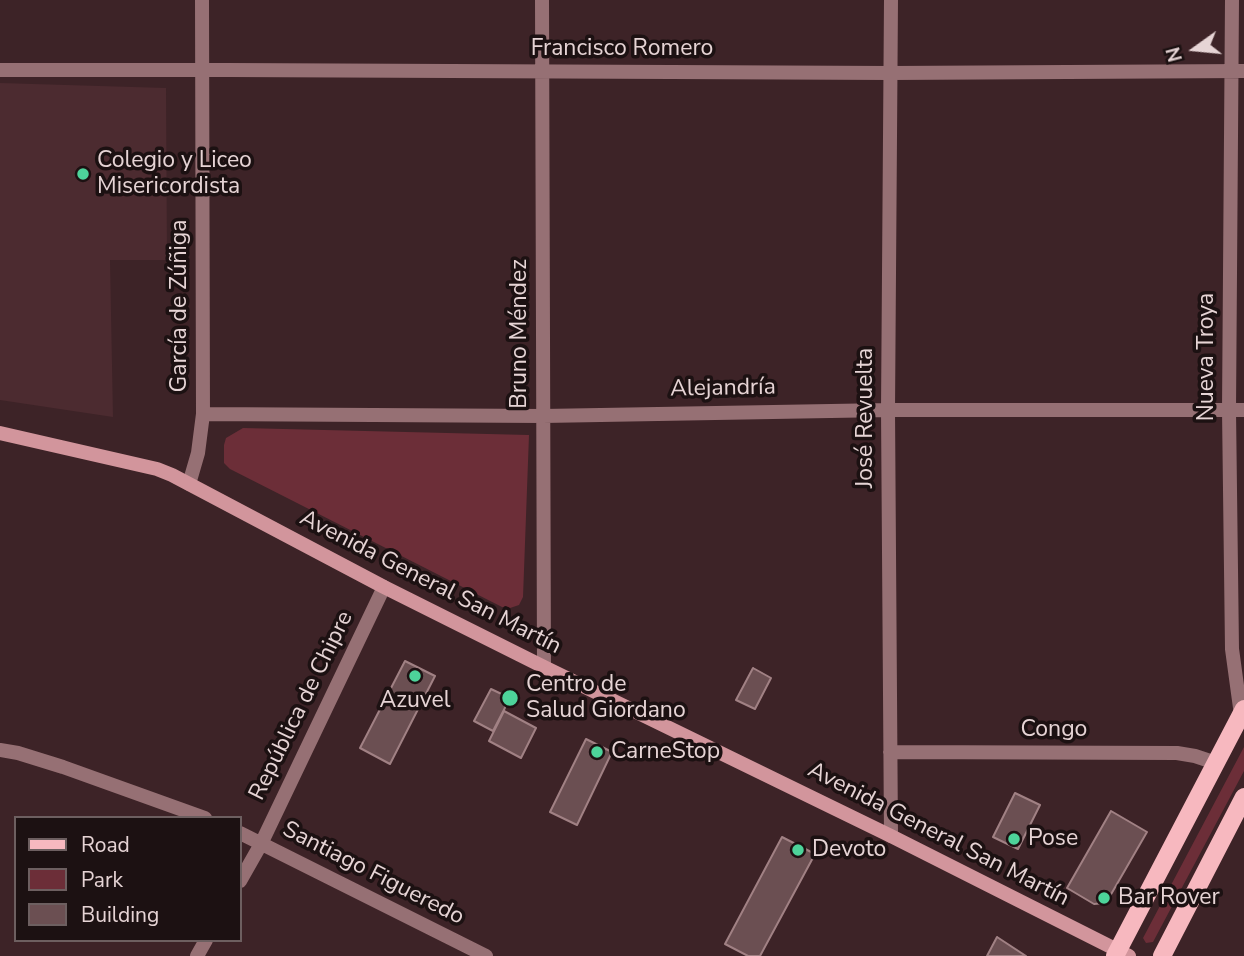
<!DOCTYPE html>
<meta charset="utf-8">
<style>
body{margin:0}
#map{position:relative;width:1244px;height:956px;overflow:hidden;background:#3d2327;font-family:"Nunito Sans",sans-serif}
canvas{display:block}
.legend{position:absolute;left:14px;top:816px;width:228px;height:126px;box-sizing:border-box;background:#1c1112;border:2px solid #6d5f60;margin:0;padding:9px 12px;list-style:none;font-size:21px;color:#e6d4d5}
.legend li{display:flex;align-items:center;gap:14px;height:35px}
.legend b{width:35px;border:2px solid #6d5f60}
.north{position:absolute;left:1160px;top:14px;width:70px;height:70px;-webkit-text-stroke:5px #1c1112;paint-order:stroke;rotate:255deg;font-size:19px;font-weight:700;line-height:28px;text-align:center;color:#e6d4d5}
.north::after{content:'';display:block;margin:auto;width:24px;height:32px;background:#e6d4d5;clip-path:polygon(50% 0,100% 100%,50% 72%,0 100%)}
</style>
<div id="map">
<canvas width="1244" height="956"></canvas>
<ul class="legend">
<li><b style="height:9px;background:#f7b8bf"></b>Road</li>
<li><b style="height:19px;background:#6c2e38"></b>Park</li>
<li><b style="height:19px;background:#6b4f52"></b>Building</li>
</ul>
<div class="north">N</div>
</div>
<script>
const g = document.querySelector('canvas').getContext('2d');
g.lineJoin = 'round';
function paint(path, color) { g.fillStyle = color; g.fill(path, 'evenodd'); }
const shape = rows => new Path2D(rows.map(r => 'M' + r).join(''));
function strokePath(path, color, width, dash) { g.strokeStyle = color; g.lineWidth = width; g.lineCap = dash ? 'butt' : 'round'; g.setLineDash(dash || []); g.stroke(path); }
function label(font, color, halo, rows, align = 'center') {
  g.font = font + ' "Nunito Sans",sans-serif'; g.lineWidth = 7; g.setLineDash([]); g.textBaseline = 'middle'; g.strokeStyle = halo; g.fillStyle = color; for (const [text, x, y, turn = 0] of rows) {
    g.save(); g.translate(x, y); g.rotate((+turn || 0) * Math.PI / 180); g.textAlign = isNaN(turn) ? turn : align; if (halo) g.strokeText(text, 0, 0); g.fillText(text, 0, 0); g.restore();
  }
}
const built = shape([
 [0,83,166,88,167,260,110,260,113,417,0,400]
]);
const green = shape([
 [243,428,529,435,523,597,519,605,510,608,502,607,230,469,224,463,224,445,226,438],
 [1244,747,1244,771,1153,942,1146,943,1143,938]
]);
const building = shape([
 [405,661,435,676,390,764,360,748,405,661],
 [753,668,771,678,755,709,736,700,753,668],
 [491,689,510,698,493,731,474,721,491,689],
 [504,711,536,728,521,758,489,741,504,711],
 [586,739,612,752,577,825,550,812,586,739],
 [1015,793,1040,805,1018,849,993,837,1015,793],
 [1111,811,1147,832,1106,903,1094,904,1067,888,1111,811],
 [782,837,815,854,760,956,748,956,725,944,782,837],
 [997,937,1026,956,987,956,997,937]
]);
const street = shape([
 [542,0,544,667],
 [1232,0,1229,410,1232,649,1241,715],
 [0,70,230,70,891,73,1244,71],
 [203,414,543,416,888,410,1244,410],
 [189,484,198,453,203,414,202,0],
 [0,750,18,753,63,767,205,818],
 [890,752,1177,753,1195,756,1216,763],
 [240,833,486,956],
 [891,836,888,410,891,0],
 [240,881,261,844,384,587],
 [197,956,206,940]
]);
const secondary = shape([
 [0,433,157,469,172,475,384,587,544,667,891,836,1129,956]
]);
const primary = shape([
 [1115,956,1244,709],
 [1162,956,1244,797]
]);
const markers = [
 [83,174,7,"#4dd39a"],
 [415,676,7,"#4dd39a"],
 [510,698,9,"#4dd39a"],
 [597,752,7,"#4dd39a"],
 [1014,839,7,"#4dd39a"],
 [798,850,7,"#4dd39a"],
 [1104,898,7,"#4dd39a"]
];
const streetNames = [
 ["Francisco Romero",622,49],
 ["García de Zúñiga",180,306,-90],
 ["Bruno Méndez",520,334,-90],
 ["Nueva Troya",1207,357,-90],
 ["Alejandría",723,389,-1],
 ["José Revuelta",866,418,-90],
 ["Avenida General San Martín",430,583,27],
 ["República de Chipre",302,706,-64],
 ["Congo",1054,730],
 ["Avenida General San Martín",938,835,27],
 ["Santiago Figueredo",373,874,27]
];
const poiNames = [
 ["Colegio y Liceo",97,161],
 ["Misericordista",97,187],
 ["Centro de",526,685],
 ["Salud Giordano",526,711],
 ["Azuvel",415,701,"center"],
 ["CarneStop",611,752],
 ["Pose",1028,839],
 ["Devoto",812,850],
 ["Bar Rover",1118,898]
];
paint(built, '#4c2b30');
paint(green, '#6c2e38');
paint(building, '#6b4f52');
strokePath(building, '#a18184', 2);
strokePath(street, '#967074', 14);
strokePath(secondary, '#d2959c', 14);
strokePath(primary, '#f7b8bf', 18);
for (const [x, y, r, color] of markers) { const dot = new Path2D(); dot.arc(x, y, r, 0, 2 * Math.PI); g.fillStyle = color; g.fill(dot); strokePath(dot, '#1c1112', 2.5); }
label('23px', '#e6d4d5', '#1c1112', streetNames);
label('23px', '#e6d4d5', '#1c1112', poiNames, 'left');
</script>
